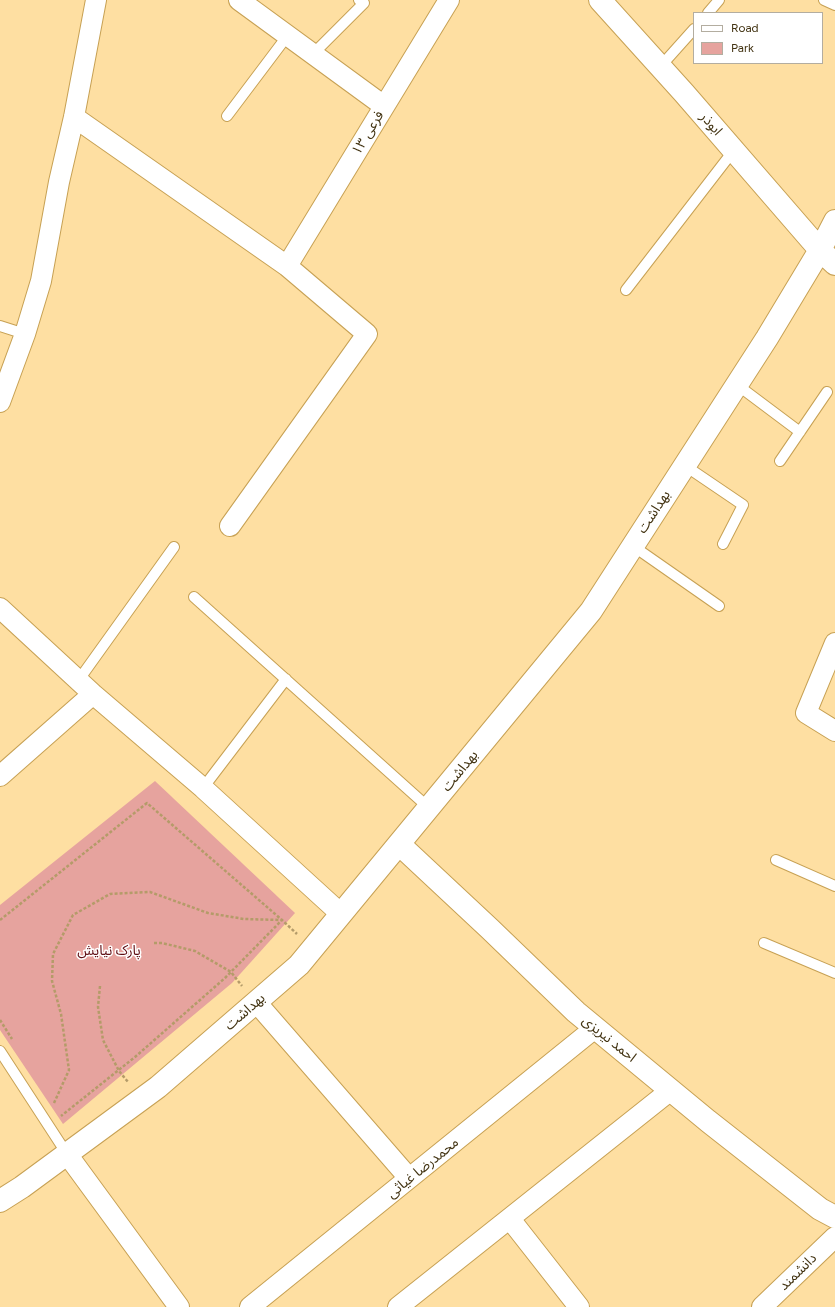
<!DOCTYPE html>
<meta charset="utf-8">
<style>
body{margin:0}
#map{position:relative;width:835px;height:1307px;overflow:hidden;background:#fedfa2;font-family:Figtree,sans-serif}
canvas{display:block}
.legend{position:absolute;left:693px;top:12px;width:130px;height:52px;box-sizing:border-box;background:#fff;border:1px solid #b3ada0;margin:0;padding:5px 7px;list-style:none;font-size:12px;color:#423312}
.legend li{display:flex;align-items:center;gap:8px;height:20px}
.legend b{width:20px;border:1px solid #b3ada0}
</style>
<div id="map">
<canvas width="835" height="1307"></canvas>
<ul class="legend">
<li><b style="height:5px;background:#fff"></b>Road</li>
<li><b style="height:11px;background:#e6a39e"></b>Park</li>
</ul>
</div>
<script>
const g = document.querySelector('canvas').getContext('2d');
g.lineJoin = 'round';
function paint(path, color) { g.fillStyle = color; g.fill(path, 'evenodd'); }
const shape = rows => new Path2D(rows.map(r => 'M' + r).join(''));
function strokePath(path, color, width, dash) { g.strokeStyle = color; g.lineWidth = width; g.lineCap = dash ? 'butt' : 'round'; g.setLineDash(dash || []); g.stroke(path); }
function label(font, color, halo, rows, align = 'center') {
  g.font = font + ' Figtree,"Noto Sans Arabic",sans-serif'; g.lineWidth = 3; g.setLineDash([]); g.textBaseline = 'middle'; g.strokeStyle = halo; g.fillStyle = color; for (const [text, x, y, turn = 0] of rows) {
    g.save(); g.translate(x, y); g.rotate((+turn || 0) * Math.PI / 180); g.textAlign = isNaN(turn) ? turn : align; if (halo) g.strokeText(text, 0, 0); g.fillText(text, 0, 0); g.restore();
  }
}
const green = shape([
 [155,781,295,913,232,983,63,1124,0,1030,0,905]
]);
const path = shape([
 [0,920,147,803,282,920,225,978,135,1057,61,1116],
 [154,943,162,943,195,951,231,972,242,986],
 [100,986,98,1007,103,1040,119,1071,128,1082],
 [0,1020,12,1039],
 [54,1103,69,1070,61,1014,52,981,53,954,73,915,110,894,150,892,208,913,244,919,282,920,297,934]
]);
const service = shape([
 [824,0,835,5],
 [708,13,719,0],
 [313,54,364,3,359,0],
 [660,67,694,29],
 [227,116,288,35],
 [626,290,734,150],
 [0,326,25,334],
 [736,384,800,432],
 [780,461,827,392],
 [684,465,743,505,723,544],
 [633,546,719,606],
 [194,597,429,808],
 [78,681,174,547],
 [203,788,286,679],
 [776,860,835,886],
 [764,943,835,973],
 [0,1051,67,1154]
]);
const minor = shape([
 [239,0,384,106],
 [74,117,287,266,367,334,230,526],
 [287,266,449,0],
 [0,402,25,334,41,281,59,182,74,117,96,0],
 [0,608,93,694,203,788,341,914],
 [835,643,806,713,835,731],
 [0,776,93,694],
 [256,1002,409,1178],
 [67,1154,179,1307],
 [510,1219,579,1307],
 [250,1307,595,1028],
 [398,1307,671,1090],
 [762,1307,835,1237]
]);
const tertiary = shape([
 [600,0,684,93,820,250,835,264],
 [399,844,490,929,576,1012,708,1121,820,1209,835,1217],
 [0,1201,22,1187,158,1087,299,965,591,611,767,338,820,250,835,221]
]);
const streetNames = [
 ["ابوذر",711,124,49],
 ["فرعی ۱۳",368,133,-59],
 ["بهداشت",654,512,-57],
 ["بهداشت",460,771,-51],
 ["بهداشت",245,1012,-41],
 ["احمد نیریزی",609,1039,39],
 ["محمدرضا غیاثی",423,1168,-39],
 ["دانشمند",798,1272,-44]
];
const parkNames = [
 ["پارک نیایش",109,951]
];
paint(green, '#e6a39e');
strokePath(service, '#c7a154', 12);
strokePath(minor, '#c7a154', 22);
strokePath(tertiary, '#c7a154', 24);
strokePath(path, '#b49b69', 2.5, [3, 2]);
strokePath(service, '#fff', 10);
strokePath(minor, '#fff', 20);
strokePath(tertiary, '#fff', 22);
label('14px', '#423312', '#fff', streetNames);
label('14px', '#5e0d13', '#fff', parkNames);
</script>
